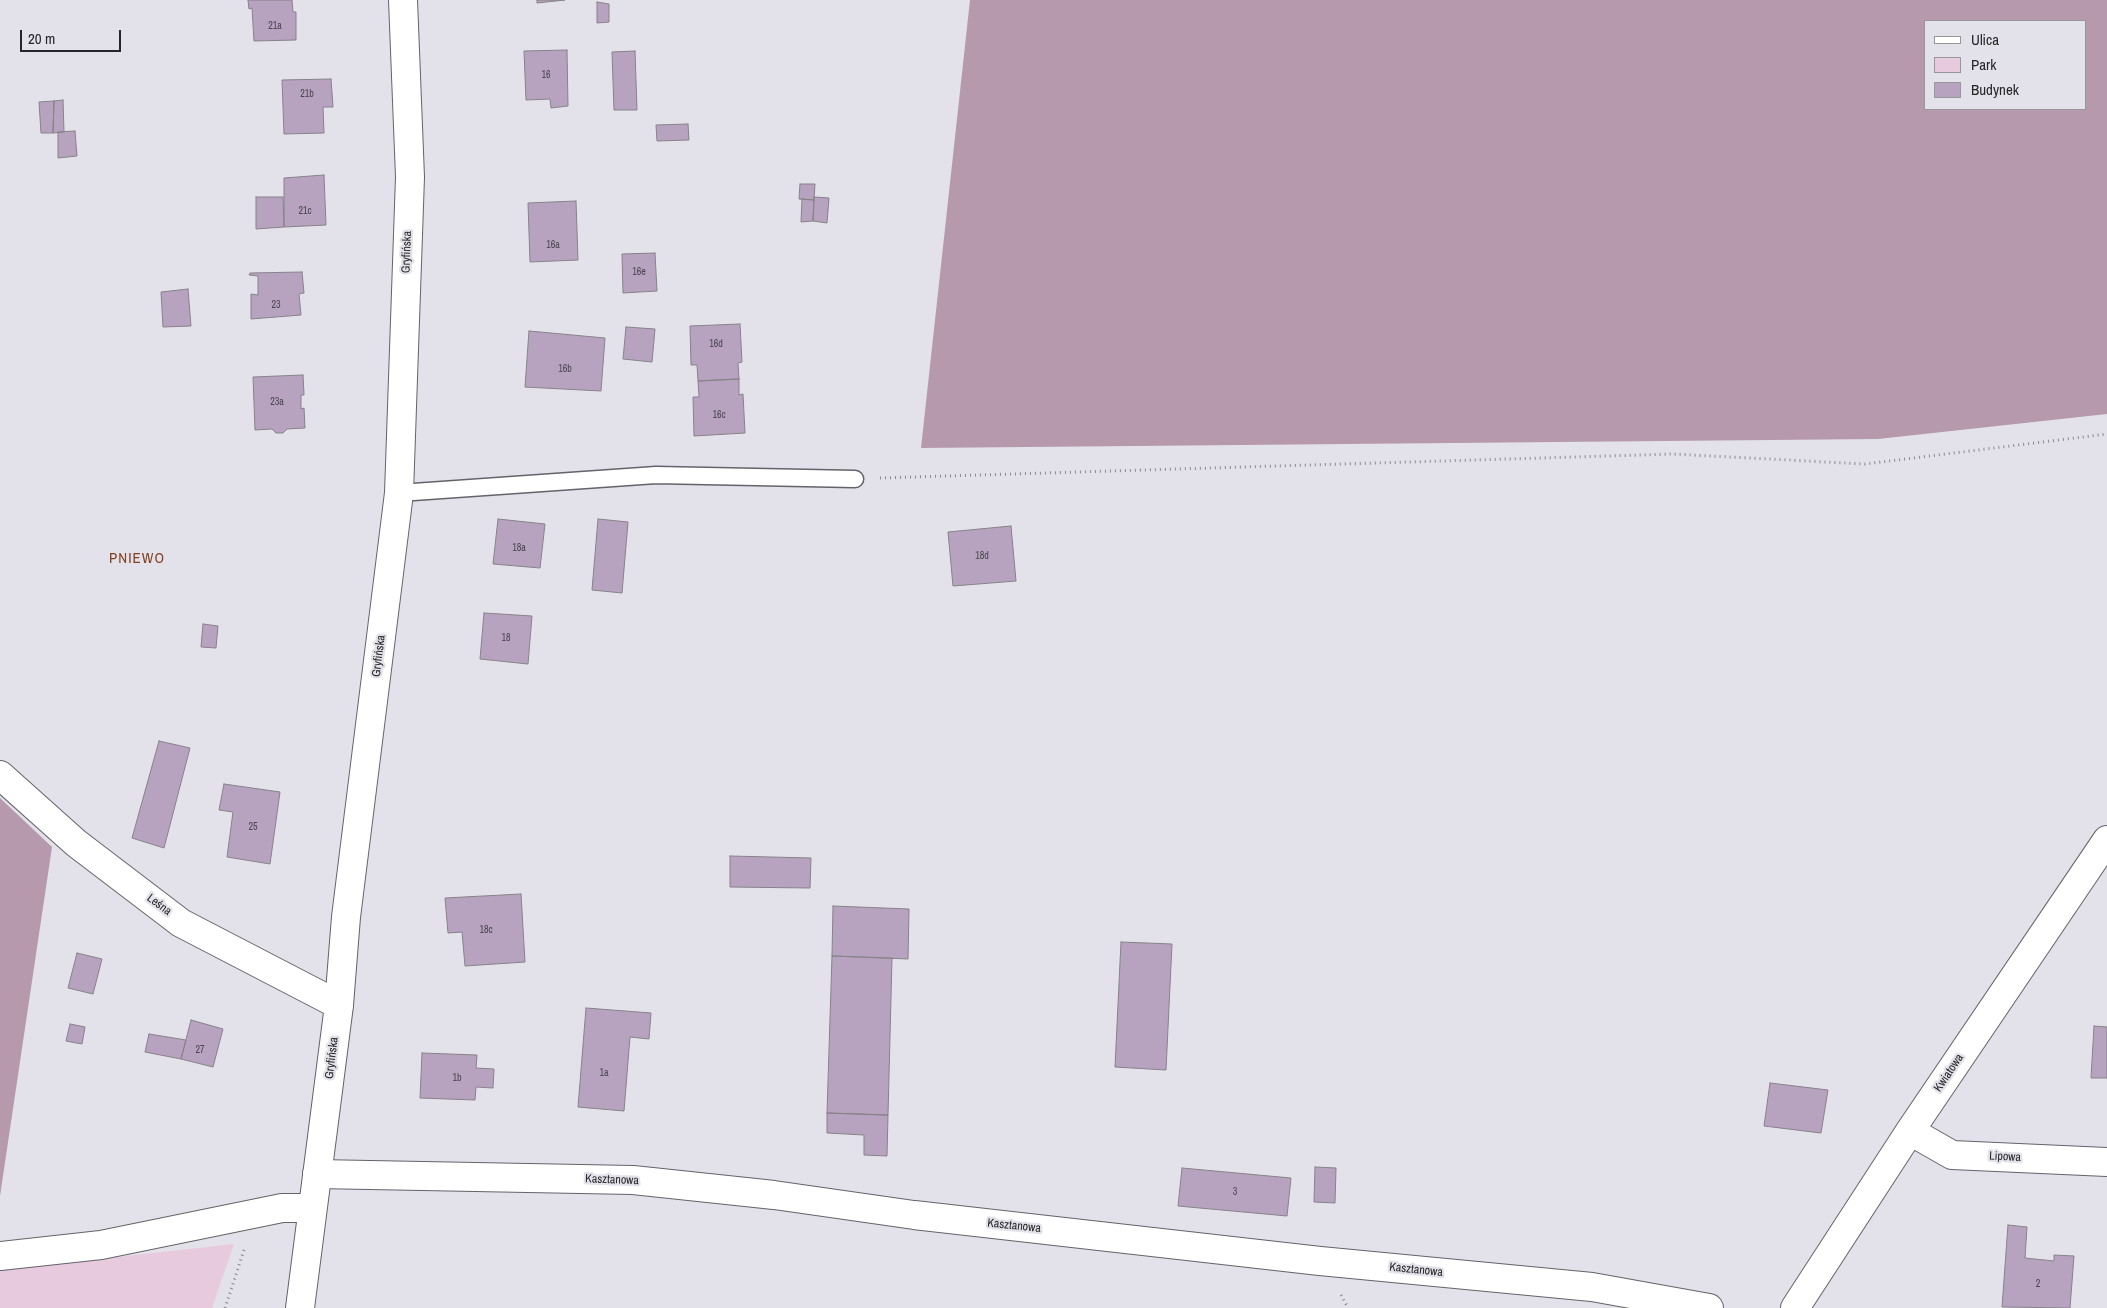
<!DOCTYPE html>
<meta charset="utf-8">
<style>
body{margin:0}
#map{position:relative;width:2107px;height:1308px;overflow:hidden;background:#e3e2ea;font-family:"Archivo Narrow",sans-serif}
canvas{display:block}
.legend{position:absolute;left:1924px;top:20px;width:162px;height:90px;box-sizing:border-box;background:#e3e2ea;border:1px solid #97979c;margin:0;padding:6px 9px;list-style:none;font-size:15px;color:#262628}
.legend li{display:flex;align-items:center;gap:10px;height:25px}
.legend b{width:25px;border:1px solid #97979c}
.scale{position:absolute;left:20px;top:30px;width:101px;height:22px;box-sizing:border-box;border:2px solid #262628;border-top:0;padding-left:6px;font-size:15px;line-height:18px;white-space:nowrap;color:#262628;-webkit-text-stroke:4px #e3e2ea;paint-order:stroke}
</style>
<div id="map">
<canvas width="2107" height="1308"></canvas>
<ul class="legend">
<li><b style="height:6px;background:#fff"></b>Ulica</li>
<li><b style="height:14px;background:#e8cade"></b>Park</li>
<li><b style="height:14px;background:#b7a3c0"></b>Budynek</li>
</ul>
<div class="scale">20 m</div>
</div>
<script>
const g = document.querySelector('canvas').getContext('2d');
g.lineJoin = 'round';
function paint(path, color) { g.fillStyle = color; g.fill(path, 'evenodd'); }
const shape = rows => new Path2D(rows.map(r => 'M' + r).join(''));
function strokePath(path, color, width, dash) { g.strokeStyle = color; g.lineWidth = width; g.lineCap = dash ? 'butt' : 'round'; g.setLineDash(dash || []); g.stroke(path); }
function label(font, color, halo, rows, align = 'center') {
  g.font = font + ' "Archivo Narrow",sans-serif'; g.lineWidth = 4.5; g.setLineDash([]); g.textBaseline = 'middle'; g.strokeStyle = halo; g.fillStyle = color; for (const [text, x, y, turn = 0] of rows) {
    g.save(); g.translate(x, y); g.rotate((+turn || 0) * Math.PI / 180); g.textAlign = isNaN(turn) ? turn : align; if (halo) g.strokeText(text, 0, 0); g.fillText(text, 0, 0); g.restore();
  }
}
const green = shape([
 [234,1244,212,1308,0,1308,0,1270]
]);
const forest = shape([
 [970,0,2107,0,2107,414,1878,439,921,448],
 [2086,21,2086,109,1926,109,1926,21],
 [0,798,52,847,0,1196]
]);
const building = shape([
 [248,0,292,0,293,12,296,12,296,40,254,41,252,8,249,9,248,0],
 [537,0,565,0,537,3,537,0],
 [597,2,609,4,609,22,597,23,597,2],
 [567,50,568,106,551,108,550,99,526,100,524,51,567,50],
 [635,51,637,110,614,110,612,52,635,51],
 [331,79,333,107,323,107,324,133,284,134,282,80,331,79],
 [63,100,64,132,53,133,54,101,63,100],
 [54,101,53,133,41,133,39,102,54,101],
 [688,124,689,140,657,141,656,125,688,124],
 [75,131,77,156,58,158,58,132,75,131],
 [324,175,326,225,284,227,284,178,324,175],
 [800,184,815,184,814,200,799,199,800,184],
 [256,197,283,197,284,227,256,229,256,197],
 [814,197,829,198,827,223,813,221,814,197],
 [802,199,814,200,813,221,801,222,802,199],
 [576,201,578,260,530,262,528,203,576,201],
 [655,253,657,291,623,293,622,254,655,253],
 [302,272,304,293,299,294,301,315,251,319,251,294,258,295,258,276,249,275,250,273,302,272],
 [188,289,191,326,163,327,161,292,188,289],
 [740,324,742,362,738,363,739,379,698,381,697,365,691,365,690,326,740,324],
 [626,327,655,329,652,362,623,359,626,327],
 [529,331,605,338,601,391,525,387,529,331],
 [303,375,304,395,301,395,301,409,304,408,305,428,287,429,283,433,276,433,272,429,255,430,253,377,303,375],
 [739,379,739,395,743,394,745,433,694,436,693,397,699,397,698,381,739,379],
 [498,519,545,524,540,568,493,564,498,519],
 [598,519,628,522,622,593,592,590,598,519],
 [1011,526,1016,581,953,586,948,532,1011,526],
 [484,613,532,616,528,664,480,659,484,613],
 [203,624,218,626,216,648,201,647,203,624],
 [159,741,190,748,164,848,132,838,159,741],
 [224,784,280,792,270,864,227,857,233,812,219,810,224,784],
 [730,856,811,858,810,888,730,887,730,856],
 [521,894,525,962,465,966,462,932,448,933,445,898,521,894],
 [833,906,909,909,908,959,832,956,833,906],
 [1121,942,1172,944,1166,1070,1115,1067,1121,942],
 [77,953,102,959,93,994,68,988,77,953],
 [832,956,892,958,888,1115,827,1113,832,956],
 [586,1008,651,1013,649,1039,630,1037,624,1111,578,1107,586,1008],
 [191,1020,223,1029,213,1067,181,1059,191,1020],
 [70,1024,85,1027,82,1044,66,1041,70,1024],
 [2094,1026,2107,1027,2107,1078,2091,1078,2094,1026],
 [149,1034,186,1040,181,1059,145,1052,149,1034],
 [422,1053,477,1055,476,1068,494,1069,493,1088,476,1087,475,1100,420,1098,422,1053],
 [1770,1083,1828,1090,1821,1133,1764,1126,1770,1083],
 [827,1113,888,1115,887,1156,864,1155,864,1135,827,1133,827,1113],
 [1315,1167,1336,1168,1335,1203,1314,1202,1315,1167],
 [1182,1168,1291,1178,1287,1216,1178,1206,1182,1168],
 [2008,1225,2027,1227,2025,1258,2054,1261,2054,1255,2074,1256,2070,1308,2002,1307,2008,1225]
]);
const path = shape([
 [880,478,1673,454,1865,464,2107,434],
 [1341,1295,1348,1308],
 [225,1308,245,1247]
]);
const lane = shape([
 [399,493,656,475,855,479]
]);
const street = shape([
 [0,775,76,843,181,923,339,1005],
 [1910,1131,1952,1155,2107,1162],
 [317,1174,633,1180,774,1195,914,1215,1320,1261,1592,1287,1709,1308],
 [0,1256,101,1245,282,1208,312,1208],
 [1795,1308,1910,1131,2107,840]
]);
const secondary = shape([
 [300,1308,339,1005,346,917,399,493,410,177,403,0]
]);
const numberNames = [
 ["21a",275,26],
 ["16",546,75],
 ["21b",307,94],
 ["21c",305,211],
 ["16a",553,245],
 ["16e",639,272],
 ["23",276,305],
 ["16d",716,344],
 ["16b",565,369],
 ["23a",277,402],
 ["16c",719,415],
 ["18a",519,548],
 ["18d",982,556],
 ["18",506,638],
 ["25",253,827],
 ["18c",486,930],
 ["27",200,1050],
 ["1a",604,1073],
 ["1b",457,1078],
 ["3",1235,1192],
 ["2",2038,1284]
];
const streetNames = [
 ["Gryfińska",407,252,-88],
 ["Gryfińska",379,656,-83],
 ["Leśna",159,905,37],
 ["Gryfińska",332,1058,-83],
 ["Kwiatowa",1949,1073,-56],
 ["Lipowa",2005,1157,3],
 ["Kasztanowa",612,1180,2],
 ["Kasztanowa",1014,1226,6],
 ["Kasztanowa",1416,1270,6]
];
const quarterNames = [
 ["PNIEWO",137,559]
];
paint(green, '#e8cade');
paint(forest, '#b799ae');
paint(building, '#b7a3c0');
strokePath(building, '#878288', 1);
strokePath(lane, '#64636a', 19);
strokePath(street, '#64636a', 30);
strokePath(secondary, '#64636a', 30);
strokePath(path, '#88888d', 3, [1, 4]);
strokePath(lane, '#fff', 16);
strokePath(street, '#fff', 28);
strokePath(secondary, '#fff', 28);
label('10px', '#4a454e', null, numberNames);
label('12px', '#262628', '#e3e2ea', streetNames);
g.letterSpacing = '1px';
label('15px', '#824121', '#e3e2ea', quarterNames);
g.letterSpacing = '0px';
</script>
